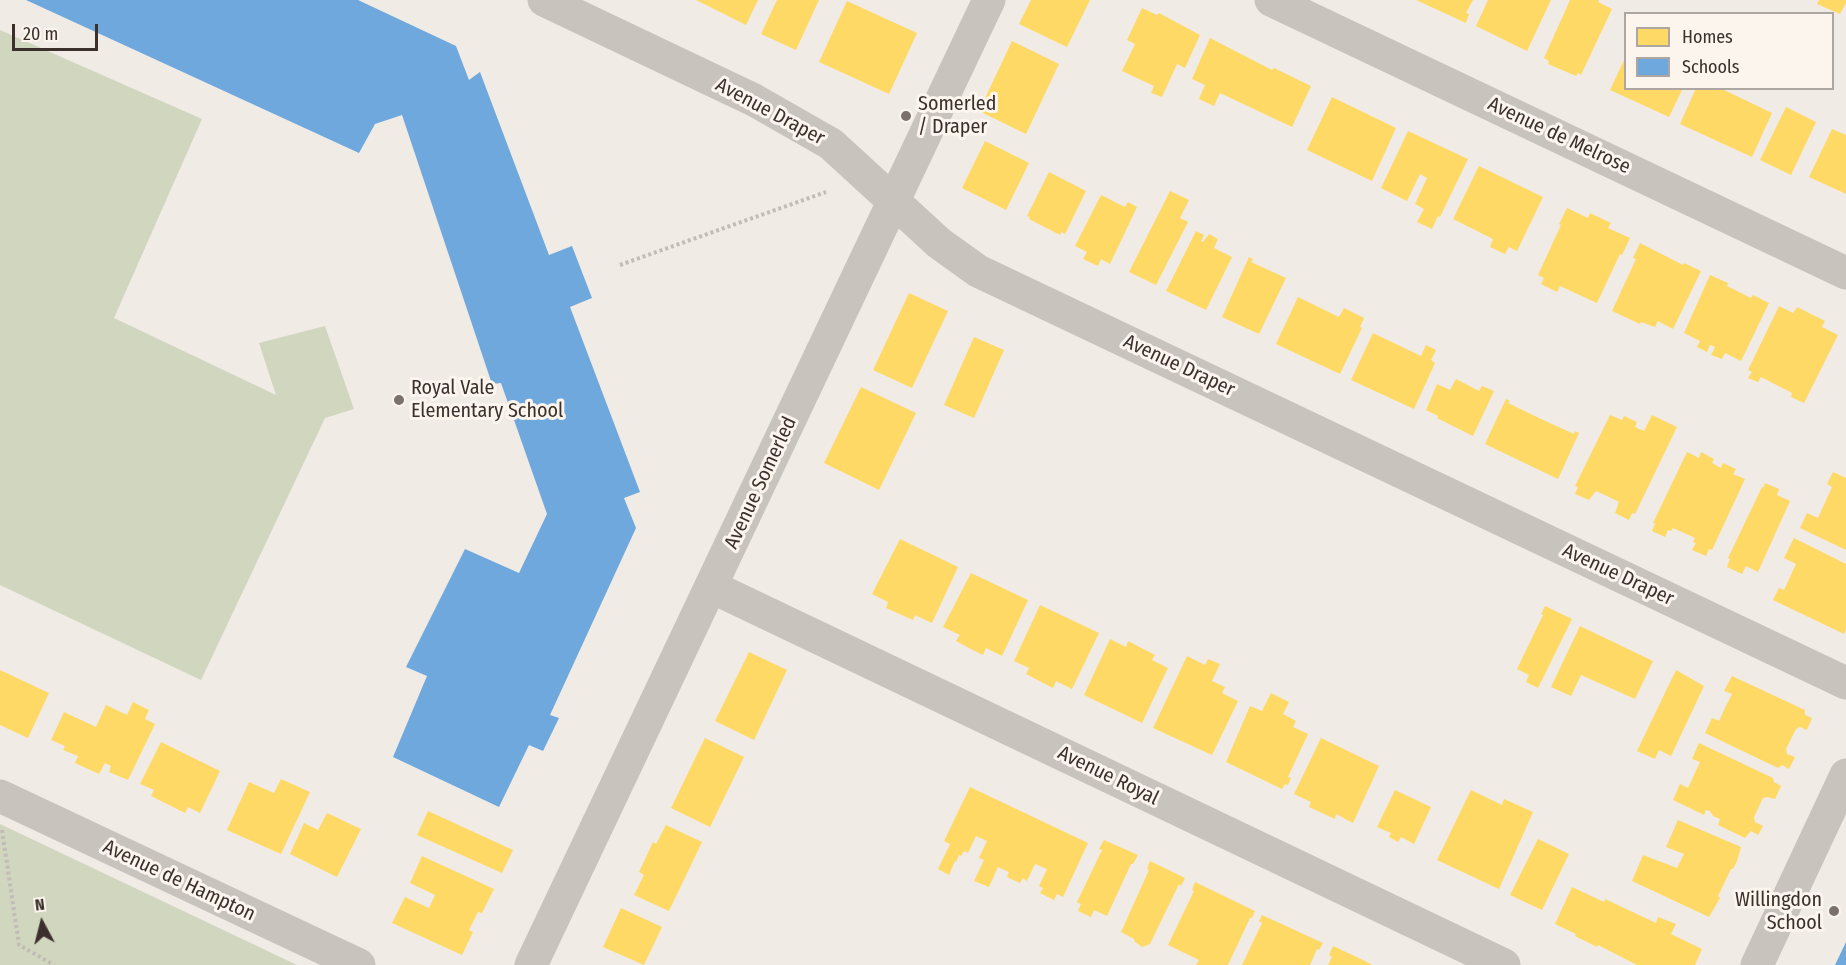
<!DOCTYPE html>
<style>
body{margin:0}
#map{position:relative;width:1846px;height:965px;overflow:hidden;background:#f0ebe5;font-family:"Fira Sans Condensed",sans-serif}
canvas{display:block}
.legend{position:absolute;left:1624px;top:12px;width:210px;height:78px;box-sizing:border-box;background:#fbf5ee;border:2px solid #aea6a0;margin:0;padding:8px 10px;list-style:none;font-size:18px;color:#3b302b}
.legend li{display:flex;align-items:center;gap:12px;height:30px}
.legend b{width:30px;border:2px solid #aea6a0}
.north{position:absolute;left:12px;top:893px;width:60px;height:60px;-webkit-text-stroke:4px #fbf5ee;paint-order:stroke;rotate:353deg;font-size:16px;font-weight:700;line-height:24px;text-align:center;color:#3b302b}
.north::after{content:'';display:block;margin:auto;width:21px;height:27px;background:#3b302b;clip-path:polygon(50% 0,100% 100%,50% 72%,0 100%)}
.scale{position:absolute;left:12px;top:24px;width:86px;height:27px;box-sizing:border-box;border:3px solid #3b302b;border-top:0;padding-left:8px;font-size:18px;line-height:21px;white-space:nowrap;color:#3b302b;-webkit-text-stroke:4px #fbf5ee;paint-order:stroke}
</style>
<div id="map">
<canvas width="1846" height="965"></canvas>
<ul class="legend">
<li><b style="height:16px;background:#ffd966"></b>Homes</li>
<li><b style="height:16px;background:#6fa8dc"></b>Schools</li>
</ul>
<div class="north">N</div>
<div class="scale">20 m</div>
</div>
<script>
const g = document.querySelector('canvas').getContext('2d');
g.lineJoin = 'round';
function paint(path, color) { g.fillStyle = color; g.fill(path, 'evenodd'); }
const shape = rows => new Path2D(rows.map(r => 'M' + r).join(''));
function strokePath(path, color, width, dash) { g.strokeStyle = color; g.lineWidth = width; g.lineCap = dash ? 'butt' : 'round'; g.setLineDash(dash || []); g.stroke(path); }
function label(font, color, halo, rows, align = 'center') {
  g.font = font + ' "Fira Sans Condensed",sans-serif'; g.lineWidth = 6; g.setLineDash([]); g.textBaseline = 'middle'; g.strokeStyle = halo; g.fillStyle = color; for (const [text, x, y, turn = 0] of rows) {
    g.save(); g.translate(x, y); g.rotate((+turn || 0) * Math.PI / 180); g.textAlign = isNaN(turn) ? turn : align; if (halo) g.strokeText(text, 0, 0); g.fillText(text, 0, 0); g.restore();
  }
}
const green = shape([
 [0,30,202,119,114,318,276,395,259,343,325,326,354,409,325,418,201,680,0,585],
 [0,824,297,965,0,965]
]);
const homes = shape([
 [696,0,758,0,746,25],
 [777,0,819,0,796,50,761,34],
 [1031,0,1090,0,1067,47,1019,24],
 [1416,0,1473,0,1466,13,1469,14,1466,23],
 [1488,0,1551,0,1527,51,1476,26],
 [1570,0,1599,0,1598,2,1612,9,1581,75,1578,73,1576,76,1548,64,1549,61,1544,58],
 [1819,0,1846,0,1846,3,1840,14,1817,4],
 [847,1,917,33,889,94,819,62],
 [1142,8,1157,15,1159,13,1200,35,1185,68,1177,64,1162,97,1151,93,1154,86,1122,71,1135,44,1127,40],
 [1210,38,1272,70,1274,68,1311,86,1292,127,1220,93,1214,106,1199,99,1205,85,1192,79],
 [1012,41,1059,64,1026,134,979,111],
 [1626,56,1626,88,1683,88,1669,117,1610,90],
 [1696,88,1720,88,1772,113,1752,157,1680,124],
 [1332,97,1396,128,1372,181,1307,150],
 [1786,107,1816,122,1791,175,1760,160],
 [1832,129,1846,135,1846,194,1809,177],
 [1408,131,1468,159,1440,217,1438,216,1432,229,1417,222,1424,209,1415,204,1427,178,1420,174,1407,201,1381,188],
 [985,141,1029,163,1006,210,962,188],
 [1479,166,1543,197,1517,251,1509,247,1505,254,1490,247,1493,239,1453,219],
 [1049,172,1086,191,1065,234,1061,232,1060,235,1029,219,1030,217,1027,216],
 [1170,191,1189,200,1180,218,1188,222,1156,285,1129,272],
 [1101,195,1125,207,1128,202,1137,207,1110,264,1101,259,1098,266,1083,259,1087,252,1075,246],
 [1567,208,1588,218,1590,213,1611,223,1608,228,1630,238,1622,255,1620,254,1597,303,1560,286,1557,292,1541,284,1544,278,1538,275,1561,225,1559,224],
 [1196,231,1204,235,1201,241,1203,242,1209,234,1218,239,1214,248,1232,257,1206,310,1166,291],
 [1640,243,1683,265,1684,263,1701,271,1673,329,1658,321,1655,327,1641,322,1640,324,1612,311,1636,259,1633,258],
 [1249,257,1253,259,1251,262,1286,278,1259,334,1222,317],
 [1710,275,1728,283,1727,286,1751,298,1753,295,1769,303,1741,361,1725,353,1722,359,1711,355,1715,347,1710,345,1707,352,1697,347,1700,341,1684,333],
 [909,293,948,311,912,388,873,370],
 [1298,297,1339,317,1344,308,1364,318,1360,327,1362,328,1340,374,1276,344],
 [1779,306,1793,313,1797,307,1825,321,1822,327,1838,335,1804,403,1791,397,1792,393,1761,377,1758,382,1748,378,1752,372,1748,370],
 [1373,333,1421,356,1426,345,1436,350,1431,360,1435,363,1414,409,1351,380],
 [974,337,1004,350,974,418,944,405],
 [1456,379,1479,391,1482,386,1494,391,1473,436,1437,418,1438,416,1426,410,1437,384,1450,390],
 [861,387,916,413,879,490,824,463],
 [1506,399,1510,401,1508,403,1541,419,1574,434,1575,431,1579,433,1558,479,1485,444],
 [1610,415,1622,420,1624,416,1637,422,1635,427,1644,431,1652,415,1677,427,1635,514,1632,513,1629,520,1615,513,1619,502,1607,496,1596,491,1589,500,1575,494,1578,487,1575,486],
 [1687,452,1699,458,1701,452,1714,459,1712,463,1721,468,1723,463,1736,469,1733,474,1745,479,1712,550,1709,549,1706,556,1692,550,1696,543,1693,542,1695,538,1673,528,1671,531,1668,530,1665,537,1652,531,1655,523,1653,523],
 [1833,472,1846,478,1846,550,1800,528,1807,513,1818,518,1832,487,1827,484],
 [1765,483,1779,489,1777,495,1790,501,1758,572,1746,566,1742,574,1727,567,1730,559,1728,558,1762,487,1763,488],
 [1794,538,1846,564,1846,629,1844,634,1773,600,1779,588,1784,590,1796,564,1784,558],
 [900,539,958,567,932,623,915,615,913,620,886,608,888,602,872,594],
 [971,573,1028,600,1002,656,986,648,983,655,969,648,956,641,960,635,943,627],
 [1040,605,1099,633,1072,689,1056,681,1053,688,1026,674,1029,668,1014,661],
 [1545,606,1572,619,1538,688,1526,682,1529,675,1517,669,1543,615,1541,614],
 [1580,626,1653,661,1635,699,1581,675,1571,696,1551,687],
 [1110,639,1126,647,1128,641,1155,655,1152,660,1168,668,1142,723,1084,695],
 [749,652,787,670,754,740,715,721],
 [1187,656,1205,665,1208,659,1220,664,1212,681,1225,687,1222,693,1238,701,1212,755,1153,728],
 [0,670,49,693,28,738,0,725],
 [1676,670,1704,686,1671,756,1659,750,1655,759,1637,751],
 [1732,676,1805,710,1805,715,1812,718,1807,730,1800,727,1796,729,1786,749,1787,754,1795,757,1789,769,1782,765,1778,768,1705,733,1712,718,1719,721,1725,708,1732,694,1724,691],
 [1271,693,1289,702,1283,714,1296,721,1293,727,1308,734,1288,777,1291,778,1288,785,1285,784,1282,789,1226,762,1250,706,1262,711],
 [133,702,149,710,145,719,155,724,128,780,109,772,111,766,105,763,99,774,75,763,78,756,63,750,65,746,51,740,64,712,96,727,106,705,127,715],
 [705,738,744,757,710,827,671,808],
 [1321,738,1379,766,1353,823,1336,814,1335,819,1309,807,1311,802,1294,794],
 [161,742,220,771,200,813,188,807,185,813,151,796,154,790,140,784],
 [1699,743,1773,778,1774,782,1781,786,1775,799,1767,797,1763,798,1754,817,1755,822,1763,826,1758,835,1751,831,1745,838,1718,825,1720,819,1713,816,1710,811,1706,810,1704,815,1673,800,1680,784,1688,788,1700,762,1692,759],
 [281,779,310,792,281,854,227,830,249,782,274,793],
 [970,787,1088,843,1063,897,1057,894,1054,900,1040,893,1043,888,1039,886,1047,869,1035,864,1027,881,1023,878,1020,883,1007,877,1009,872,998,867,989,887,974,881,984,860,979,858,987,841,976,836,968,853,964,851,961,856,959,855,956,862,955,861,949,875,938,869,950,844,944,841],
 [1395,790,1431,807,1414,844,1401,837,1398,842,1389,837,1391,833,1377,827],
 [1471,790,1502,805,1504,799,1533,812,1499,889,1437,860],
 [428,811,513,850,502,873,417,835],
 [327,813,361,829,337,877,290,854,304,823,318,830],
 [1678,820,1741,847,1737,861,1733,869,1731,869,1718,896,1720,898,1709,917,1632,881,1643,855,1677,868,1684,854,1666,847],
 [666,825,702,842,669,911,634,895,644,875,639,872,653,842,656,844],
 [1538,839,1569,854,1542,910,1510,895],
 [1104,840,1138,855,1133,864,1131,864,1107,916,1094,910,1091,917,1078,911,1081,904,1077,902,1102,850,1099,849],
 [422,856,494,889,482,913,478,912,469,930,473,932,462,955,392,923,405,897,429,908,435,895,410,883],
 [1150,861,1185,878,1181,886,1179,884,1150,944,1142,947,1135,942,1134,939,1121,932,1149,870,1147,869],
 [1195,882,1255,911,1252,918,1250,918,1228,965,1196,965,1199,960,1168,945,1194,891,1192,890],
 [1572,887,1604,902,1605,899,1656,923,1658,917,1676,924,1671,934,1702,949,1695,965,1637,965,1598,945,1597,947,1575,936,1576,934,1555,924],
 [621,908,662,927,644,965,603,947],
 [1262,915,1323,943,1319,950,1317,949,1310,965,1242,965,1262,923,1259,921],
 [1333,946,1363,960,1372,965,1328,965,1332,957,1329,955]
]);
const schools = shape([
 [26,0,358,0,456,46,469,80,480,72,549,255,572,246,592,298,570,307,640,492,624,498,636,528,550,715,559,718,543,751,529,745,499,807,393,757,427,676,406,667,465,549,519,573,547,514,501,383,492,384,402,115,375,124,359,153],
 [1846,942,1846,965,1835,965]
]);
const path = shape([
 [620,265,826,192],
 [2,830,19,945,54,965]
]);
const minor = shape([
 [544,0,754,100,831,144,939,243,978,271,1846,683],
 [1271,0,1846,273],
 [712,587,1504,965],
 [0,796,359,965],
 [531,965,989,0],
 [1757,965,1846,775]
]);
const markers = [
 [906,116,6,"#7a716c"],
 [399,400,6,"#7a716c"],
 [1834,911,6,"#7a716c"]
];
const poiNames = [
 ["Somerled",918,104],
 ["/ Draper",918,127],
 ["Royal Vale",411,388],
 ["Elementary School",411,411],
 ["Willingdon",1822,900,"right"],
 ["School",1822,923,"right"]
];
const streetNames = [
 ["Avenue Draper",770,112,28],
 ["Avenue de Melrose",1559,136,25],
 ["Avenue Draper",1179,366,25],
 ["Avenue Somerled",761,483,-65],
 ["Avenue Draper",1618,575,25],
 ["Avenue Royal",1108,776,26],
 ["Avenue de Hampton",179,881,25]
];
paint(green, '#d1d6bf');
paint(homes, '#ffd966');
paint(schools, '#6fa8dc');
strokePath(path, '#c2bbb6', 4, [3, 3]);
strokePath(minor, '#c9c3be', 33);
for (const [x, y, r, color] of markers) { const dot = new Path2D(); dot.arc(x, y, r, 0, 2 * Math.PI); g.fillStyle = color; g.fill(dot); strokePath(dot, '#fbf5ee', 2); }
label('20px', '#3b302b', '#fbf5ee', poiNames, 'left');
label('20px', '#3b302b', '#fbf5ee', streetNames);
</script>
